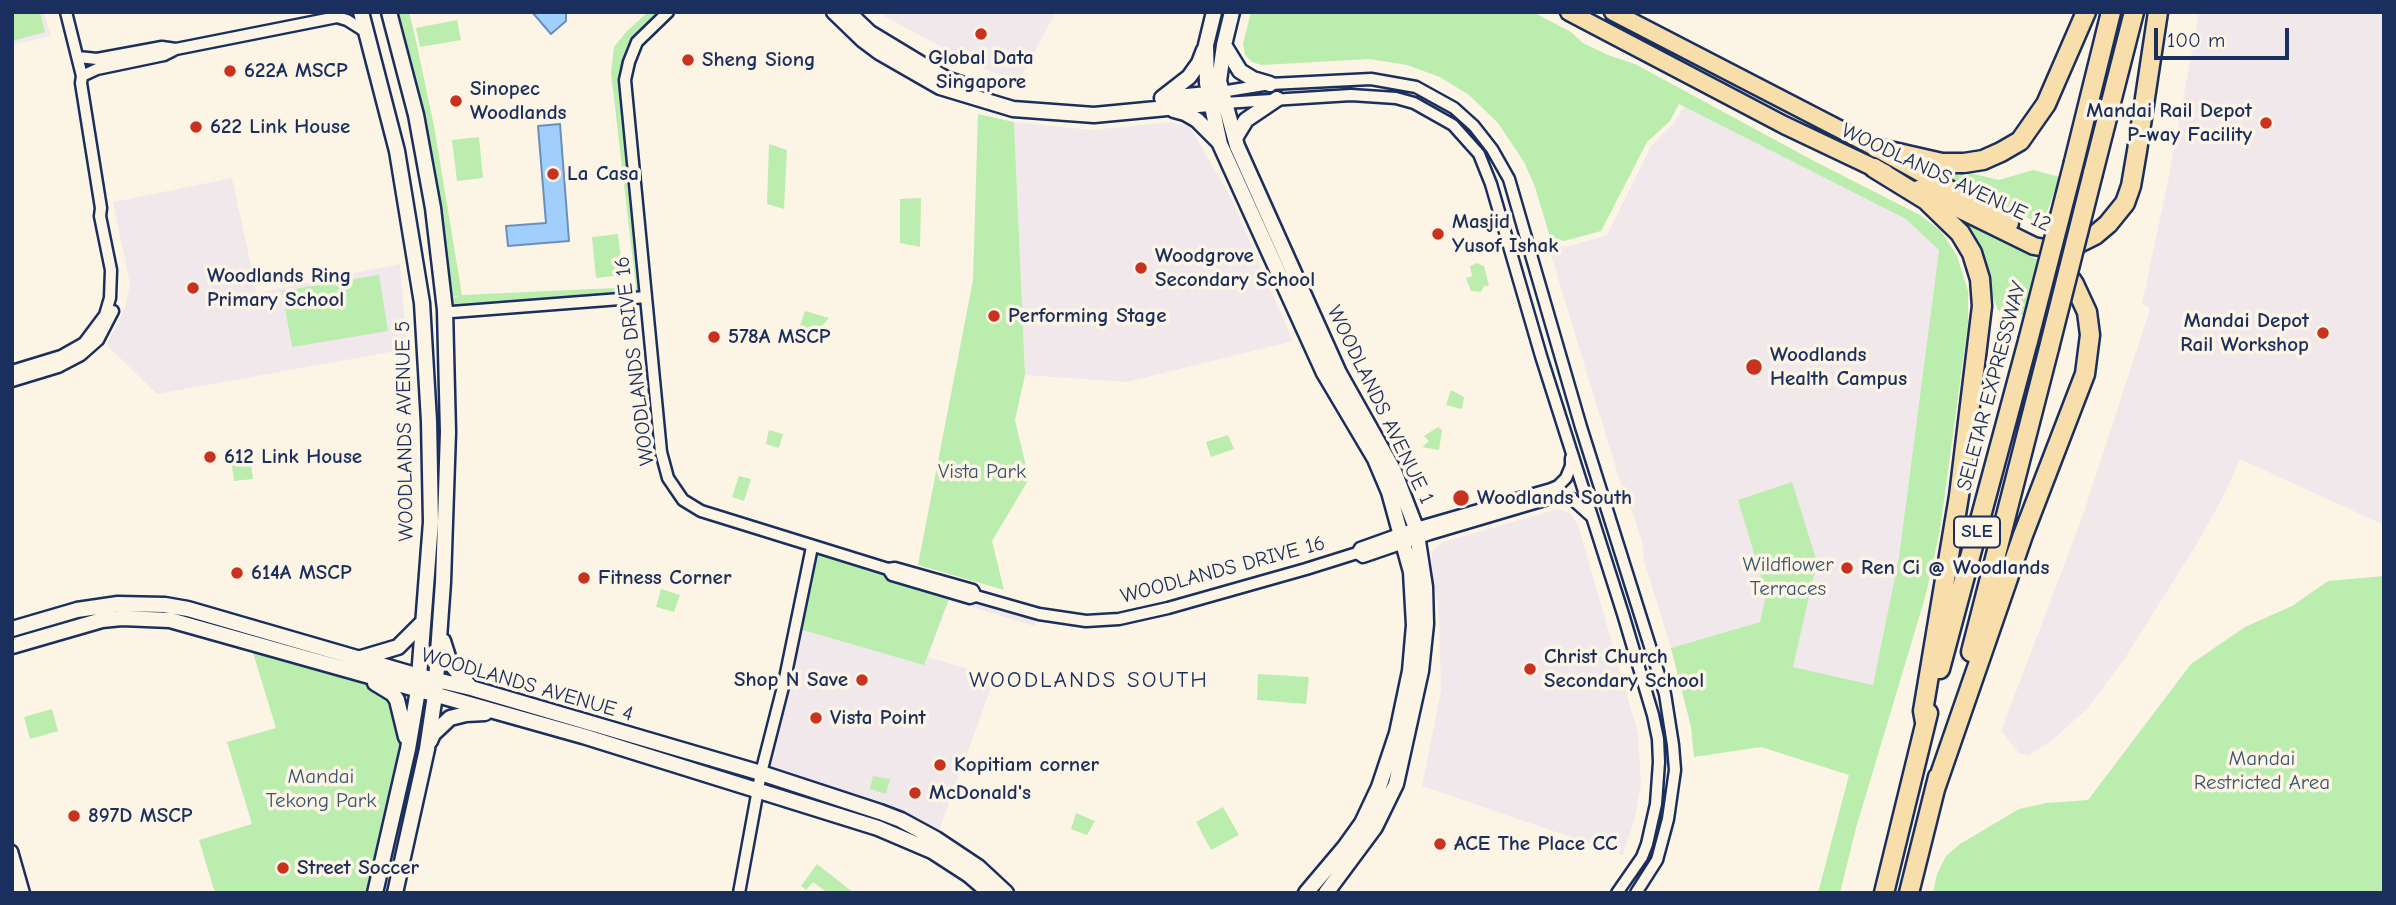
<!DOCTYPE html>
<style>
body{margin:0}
#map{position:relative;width:2396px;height:905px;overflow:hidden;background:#fcf5e5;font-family:"Comic Neue",sans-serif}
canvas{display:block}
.frame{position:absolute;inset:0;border:14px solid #1b2f5e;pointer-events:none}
.scale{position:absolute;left:2154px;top:28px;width:135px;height:32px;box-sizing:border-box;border:4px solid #1b2f5e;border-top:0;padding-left:9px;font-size:21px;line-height:24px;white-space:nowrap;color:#1b2f5e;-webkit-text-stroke:5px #fcf5e5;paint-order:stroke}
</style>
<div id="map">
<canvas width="2396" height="905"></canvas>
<div class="frame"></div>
<div class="scale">100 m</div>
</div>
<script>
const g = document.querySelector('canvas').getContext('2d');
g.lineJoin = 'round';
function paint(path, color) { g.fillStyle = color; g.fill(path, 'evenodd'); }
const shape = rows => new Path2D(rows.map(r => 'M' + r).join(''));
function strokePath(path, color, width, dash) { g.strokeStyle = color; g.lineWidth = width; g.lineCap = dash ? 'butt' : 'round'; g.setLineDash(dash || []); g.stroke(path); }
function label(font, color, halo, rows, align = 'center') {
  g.font = font + ' "Comic Neue",sans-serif'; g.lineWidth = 7; g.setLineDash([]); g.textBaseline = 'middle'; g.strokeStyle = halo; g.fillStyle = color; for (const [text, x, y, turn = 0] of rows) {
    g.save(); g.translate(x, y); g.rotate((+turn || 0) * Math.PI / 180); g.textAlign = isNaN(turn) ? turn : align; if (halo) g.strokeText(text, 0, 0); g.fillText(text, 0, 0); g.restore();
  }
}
const built = shape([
 [12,12,44,12,51,36,12,45],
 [886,12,1056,12,1017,84,966,60,884,16],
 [2199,12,2384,12,2384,525,2240,459,2223,497,2196,545,2125,658,2087,709,2052,740,2028,756,2019,753,2001,731,2082,518,2150,309,2142,304,2169,176],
 [1684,106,1906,219,1939,250,1899,557,1873,685,1793,667,1817,562,1738,500,1766,594,1760,622,1671,648,1644,561,1643,546,1634,516,1625,498,1550,252,1551,243,1566,247,1607,235,1651,146,1675,122],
 [1014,122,1092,130,1171,122,1190,127,1230,196,1293,341,1127,382,1025,375],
 [232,178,257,293,400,264,407,349,157,394,107,345,125,308,130,284,113,202],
 [1558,509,1570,513,1578,525,1638,733,1641,784,1634,821,1623,855,1422,786,1441,690,1439,616,1431,564,1432,552,1443,542],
 [812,547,1039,614,1034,626,949,600,928,657,995,677,936,839,761,773]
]);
const green = shape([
 [12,12,40,12,45,32,12,41],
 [396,12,409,12,415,36,434,126,462,295,636,287,611,73,614,47,626,32,648,12,666,12,650,28,621,77,646,297,449,312,449,300,458,296,447,298,406,58,408,54,406,43,402,40],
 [1251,12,1533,12,1571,32,1583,43,1608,55,1635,64,1814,161,1920,215,1941,231,1957,256,1968,291,1968,323,1940,530,1926,594,1856,828,1840,893,1818,893,1849,775,1761,747,1694,757,1691,727,1671,648,1760,622,1766,594,1738,500,1792,482,1817,562,1793,667,1873,685,1899,557,1939,250,1906,219,1679,104,1670,121,1647,142,1601,231,1564,241,1550,237,1535,187,1524,162,1498,123,1469,95,1440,77,1407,65,1369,59,1262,65,1252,62,1245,55,1243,44],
 [457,20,461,40,420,47,416,28],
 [978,114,1014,122,1025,375,1015,420,1029,479,992,541,1004,590,918,565,973,280],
 [479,137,483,178,457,181,452,140],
 [769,144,787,150,784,209,767,204],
 [1953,169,1999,180,2033,170,2060,177,2042,225,1946,176],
 [921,198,920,247,900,243,900,199],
 [1961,219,2038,260,2023,315,1998,310],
 [618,234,623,275,596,278,592,237],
 [1477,263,1484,266,1489,286,1484,286,1481,292,1471,291,1466,278,1472,276,1470,266],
 [379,275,388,331,292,347,282,291],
 [805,311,829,318,809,340,796,337],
 [1451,390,1464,397,1462,409,1446,405],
 [1438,427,1442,430,1439,450,1422,447,1429,441,1424,436],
 [769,430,783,434,779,448,766,444],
 [1228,435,1234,449,1211,457,1206,442],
 [250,455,253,479,234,481,231,458],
 [739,476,751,479,744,501,732,497],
 [812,548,951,593,924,665,796,628],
 [2384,576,2384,893,1933,893,1937,874,1946,856,1960,844,2019,809,2046,803,2088,800,2191,664,2245,627,2292,606,2328,581],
 [661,589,680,595,674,612,656,607],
 [250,643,359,674,393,694,408,749,375,893,215,893,199,840,252,824,227,742,276,728],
 [1258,674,1309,677,1306,704,1257,700],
 [52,709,58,731,30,739,24,717],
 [873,776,890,779,886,794,870,789],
 [1223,807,1239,835,1211,850,1196,822],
 [1076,813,1095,821,1087,835,1071,829],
 [817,864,854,893,828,893,813,882,806,890,801,886]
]);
const water = shape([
 [532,12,566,12,566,21,551,34,532,12],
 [560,124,569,241,508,246,506,226,546,223,538,126,560,124]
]);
const street = shape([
 [668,12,637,42,629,62,625,80,661,452,668,478,683,500,701,511,888,569,895,568,973,590,976,596],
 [78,57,97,59,162,47,176,49],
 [82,76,97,69,164,55,176,49,337,17,347,20,366,32],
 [1221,92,1270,84,1371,79,1416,87,1454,108,1474,126,1492,149,1509,179,1581,427,1665,694,1673,745,1675,770,1668,819,1657,860,1636,893],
 [1224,103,1351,95,1396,98,1414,103,1453,125,1479,154,1491,184,1541,356,1623,614,1653,715,1658,739,1659,762,1656,804,1647,844,1642,857,1617,893],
 [445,310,452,312,646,297],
 [12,371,61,356,84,343,105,315,110,298,111,270,100,216,101,208,81,83,82,76,66,12],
 [12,381,58,367,81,355,98,340,113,311],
 [1357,553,1363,557,1430,534,1555,497,1572,499,1591,516],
 [888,569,892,575,970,598,976,596,1039,614,1086,621,1119,619,1168,608,1306,569,1357,553,1360,548,1416,528,1551,489,1558,486,1566,478,1571,466,1571,458],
 [12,851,24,893],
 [12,881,15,893],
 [739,893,761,773,784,683,812,547]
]);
const secondary = shape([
 [361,12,397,151,422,303,429,421,431,522,418,690,408,749,375,893],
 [389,12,416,115,433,208,445,310,448,432,443,582,435,695,427,749,395,893],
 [834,12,863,40,879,52,940,87,1013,109,1094,115,1219,103],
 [848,12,870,33,946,79,961,84],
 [1214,12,1206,45,1207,83,1220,144,1324,373,1375,459,1389,492,1411,572,1414,625,1410,671,1397,733,1379,787,1362,823,1344,848,1306,893],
 [1232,12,1224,45,1219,81,1237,146,1339,373,1394,471,1416,528,1425,587,1426,624,1421,671,1396,784,1375,827,1326,893],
 [1224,45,1240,71,1253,79,1270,84],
 [1162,98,1189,77,1199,63,1204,50],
 [1167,98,1217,93],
 [1174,110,1185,113,1197,120,1219,142],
 [1235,138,1246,120,1277,99],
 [12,629,77,610,118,604,165,605,188,609,419,676,471,688,761,773,880,812,901,820,936,839,978,867,1006,893],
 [443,641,450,663,471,688],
 [12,646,102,620,122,618,170,620,583,736,878,828,932,851,969,875,990,893],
 [361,658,398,647,422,623],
 [375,683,393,694,397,700,406,737],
 [430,741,433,734,450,718,466,714,485,713]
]);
const primary = shape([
 [1569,12,1784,125,1885,173],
 [1613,12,1876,148,2010,223],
 [1918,189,2034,246,2050,249]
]);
const highway = shape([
 [1876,148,1942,163,1964,163,1983,160,2001,152,2020,141,2046,104,2086,12],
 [2074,162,2111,12],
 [1874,168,1926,200,1960,233,1972,253,1980,279,1982,306,1959,496,1923,711,1925,722],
 [2093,173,2134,12],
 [1971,652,2049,348],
 [1940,669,2028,341],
 [1935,789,2023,535,2085,374,2090,335,2087,312,2074,284,2050,249,2077,244,2095,235,2108,224,2125,203,2131,186,2137,151,2158,12],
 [1884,893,1928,713],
 [1909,893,1938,777]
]);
const highwayBridge = shape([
 [2028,341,2074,162],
 [2049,348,2093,173]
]);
const markers = [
 [981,34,7,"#c8321e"],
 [688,60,7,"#c8321e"],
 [230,71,7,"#c8321e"],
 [456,101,7,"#c8321e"],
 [2266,123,7,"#c8321e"],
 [196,127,7,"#c8321e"],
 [553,174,7,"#c8321e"],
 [1438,234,7,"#c8321e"],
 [1141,268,7,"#c8321e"],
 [193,288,7,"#c8321e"],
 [994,316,7,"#c8321e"],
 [2323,333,7,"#c8321e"],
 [714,337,7,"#c8321e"],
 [1754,367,9,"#c8321e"],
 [210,457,7,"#c8321e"],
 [1461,498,9,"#c8321e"],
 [1847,568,7,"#c8321e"],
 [237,573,7,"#c8321e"],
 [584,578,7,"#c8321e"],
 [1530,669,7,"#c8321e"],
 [862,680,7,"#c8321e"],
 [816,718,7,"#c8321e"],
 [940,765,7,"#c8321e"],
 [915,793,7,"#c8321e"],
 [74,816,7,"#c8321e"],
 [1440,844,7,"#c8321e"],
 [283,868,7,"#c8321e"]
];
const shields = [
 [1977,532,46]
];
const shieldNames = [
 ["SLE",1977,532]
];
const poiNames = [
 ["Global Data",981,58,"center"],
 ["Singapore",981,82,"center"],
 ["Sheng Siong",702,60],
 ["622A MSCP",244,71],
 ["Sinopec",470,89],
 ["Woodlands",470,113],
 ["Mandai Rail Depot",2252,111,"right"],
 ["P-way Facility",2252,135,"right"],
 ["622 Link House",210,127],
 ["La Casa",567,174],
 ["Masjid",1452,222],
 ["Yusof Ishak",1452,246],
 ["Woodgrove",1155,256],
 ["Secondary School",1155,280],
 ["Woodlands Ring",207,276],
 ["Primary School",207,300],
 ["Performing Stage",1008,316],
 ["Mandai Depot",2309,321,"right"],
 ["Rail Workshop",2309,345,"right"],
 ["578A MSCP",728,337],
 ["Woodlands",1770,355],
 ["Health Campus",1770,379],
 ["612 Link House",224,457],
 ["Woodlands South",1477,498],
 ["Ren Ci @ Woodlands",1861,568],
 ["614A MSCP",251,573],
 ["Fitness Corner",598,578],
 ["Christ Church",1544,657],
 ["Secondary School",1544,681],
 ["Shop N Save",848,680,"right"],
 ["Vista Point",830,718],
 ["Kopitiam corner",954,765],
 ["McDonald's",929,793],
 ["897D MSCP",88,816],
 ["ACE The Place CC",1454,844],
 ["Street Soccer",297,868]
];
const streetNames = [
 ["WOODLANDS AVENUE 12",1946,178,25],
 ["WOODLANDS DRIVE 16",635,361,-97],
 ["SELETAR EXPRESSWAY",1992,386,-75],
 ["WOODLANDS AVENUE 1",1380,405,64],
 ["WOODLANDS AVENUE 5",405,431,-91],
 ["WOODLANDS DRIVE 16",1223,570,-15],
 ["WOODLANDS AVENUE 4",527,685,16]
];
const parkNames = [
 ["Vista Park",982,472],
 ["Wildflower",1788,565],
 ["Terraces",1788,589],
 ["Mandai",2262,759],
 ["Restricted Area",2262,783],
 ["Mandai",321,777],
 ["Tekong Park",321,801]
];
const neighbourhoodNames = [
 ["WOODLANDS SOUTH",1089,680]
];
paint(built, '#f1e8eb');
paint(green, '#bbedae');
paint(water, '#a0cffc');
strokePath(water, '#6b8fbd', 2);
strokePath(street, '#1b2f5e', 15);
strokePath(secondary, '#1b2f5e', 19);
strokePath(primary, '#1b2f5e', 21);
strokePath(highway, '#1b2f5e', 23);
strokePath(street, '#fcf5e5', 10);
strokePath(secondary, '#fcf5e5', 14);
strokePath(primary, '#f8deab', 16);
strokePath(highway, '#f8deab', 18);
strokePath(highwayBridge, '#1b2f5e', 23, []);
strokePath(highwayBridge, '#f8deab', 18);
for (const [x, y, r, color] of markers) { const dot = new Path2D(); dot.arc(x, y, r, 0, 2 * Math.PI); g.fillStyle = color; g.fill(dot); strokePath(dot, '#fcf5e5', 2.5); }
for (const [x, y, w] of shields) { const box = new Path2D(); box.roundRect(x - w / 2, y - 15.5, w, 31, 5); g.fillStyle = '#fcf5e5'; g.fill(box); strokePath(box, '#1b2f5e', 2); }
label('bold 19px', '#1b2f5e', null, shieldNames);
label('bold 21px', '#1b2f5e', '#fcf5e5', poiNames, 'left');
label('21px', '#1b2f5e', '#fcf5e5', streetNames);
label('21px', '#3b556e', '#fcf5e5', parkNames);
g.letterSpacing = '2px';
label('23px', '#1b2f5e', '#fcf5e5', neighbourhoodNames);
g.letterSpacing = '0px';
</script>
